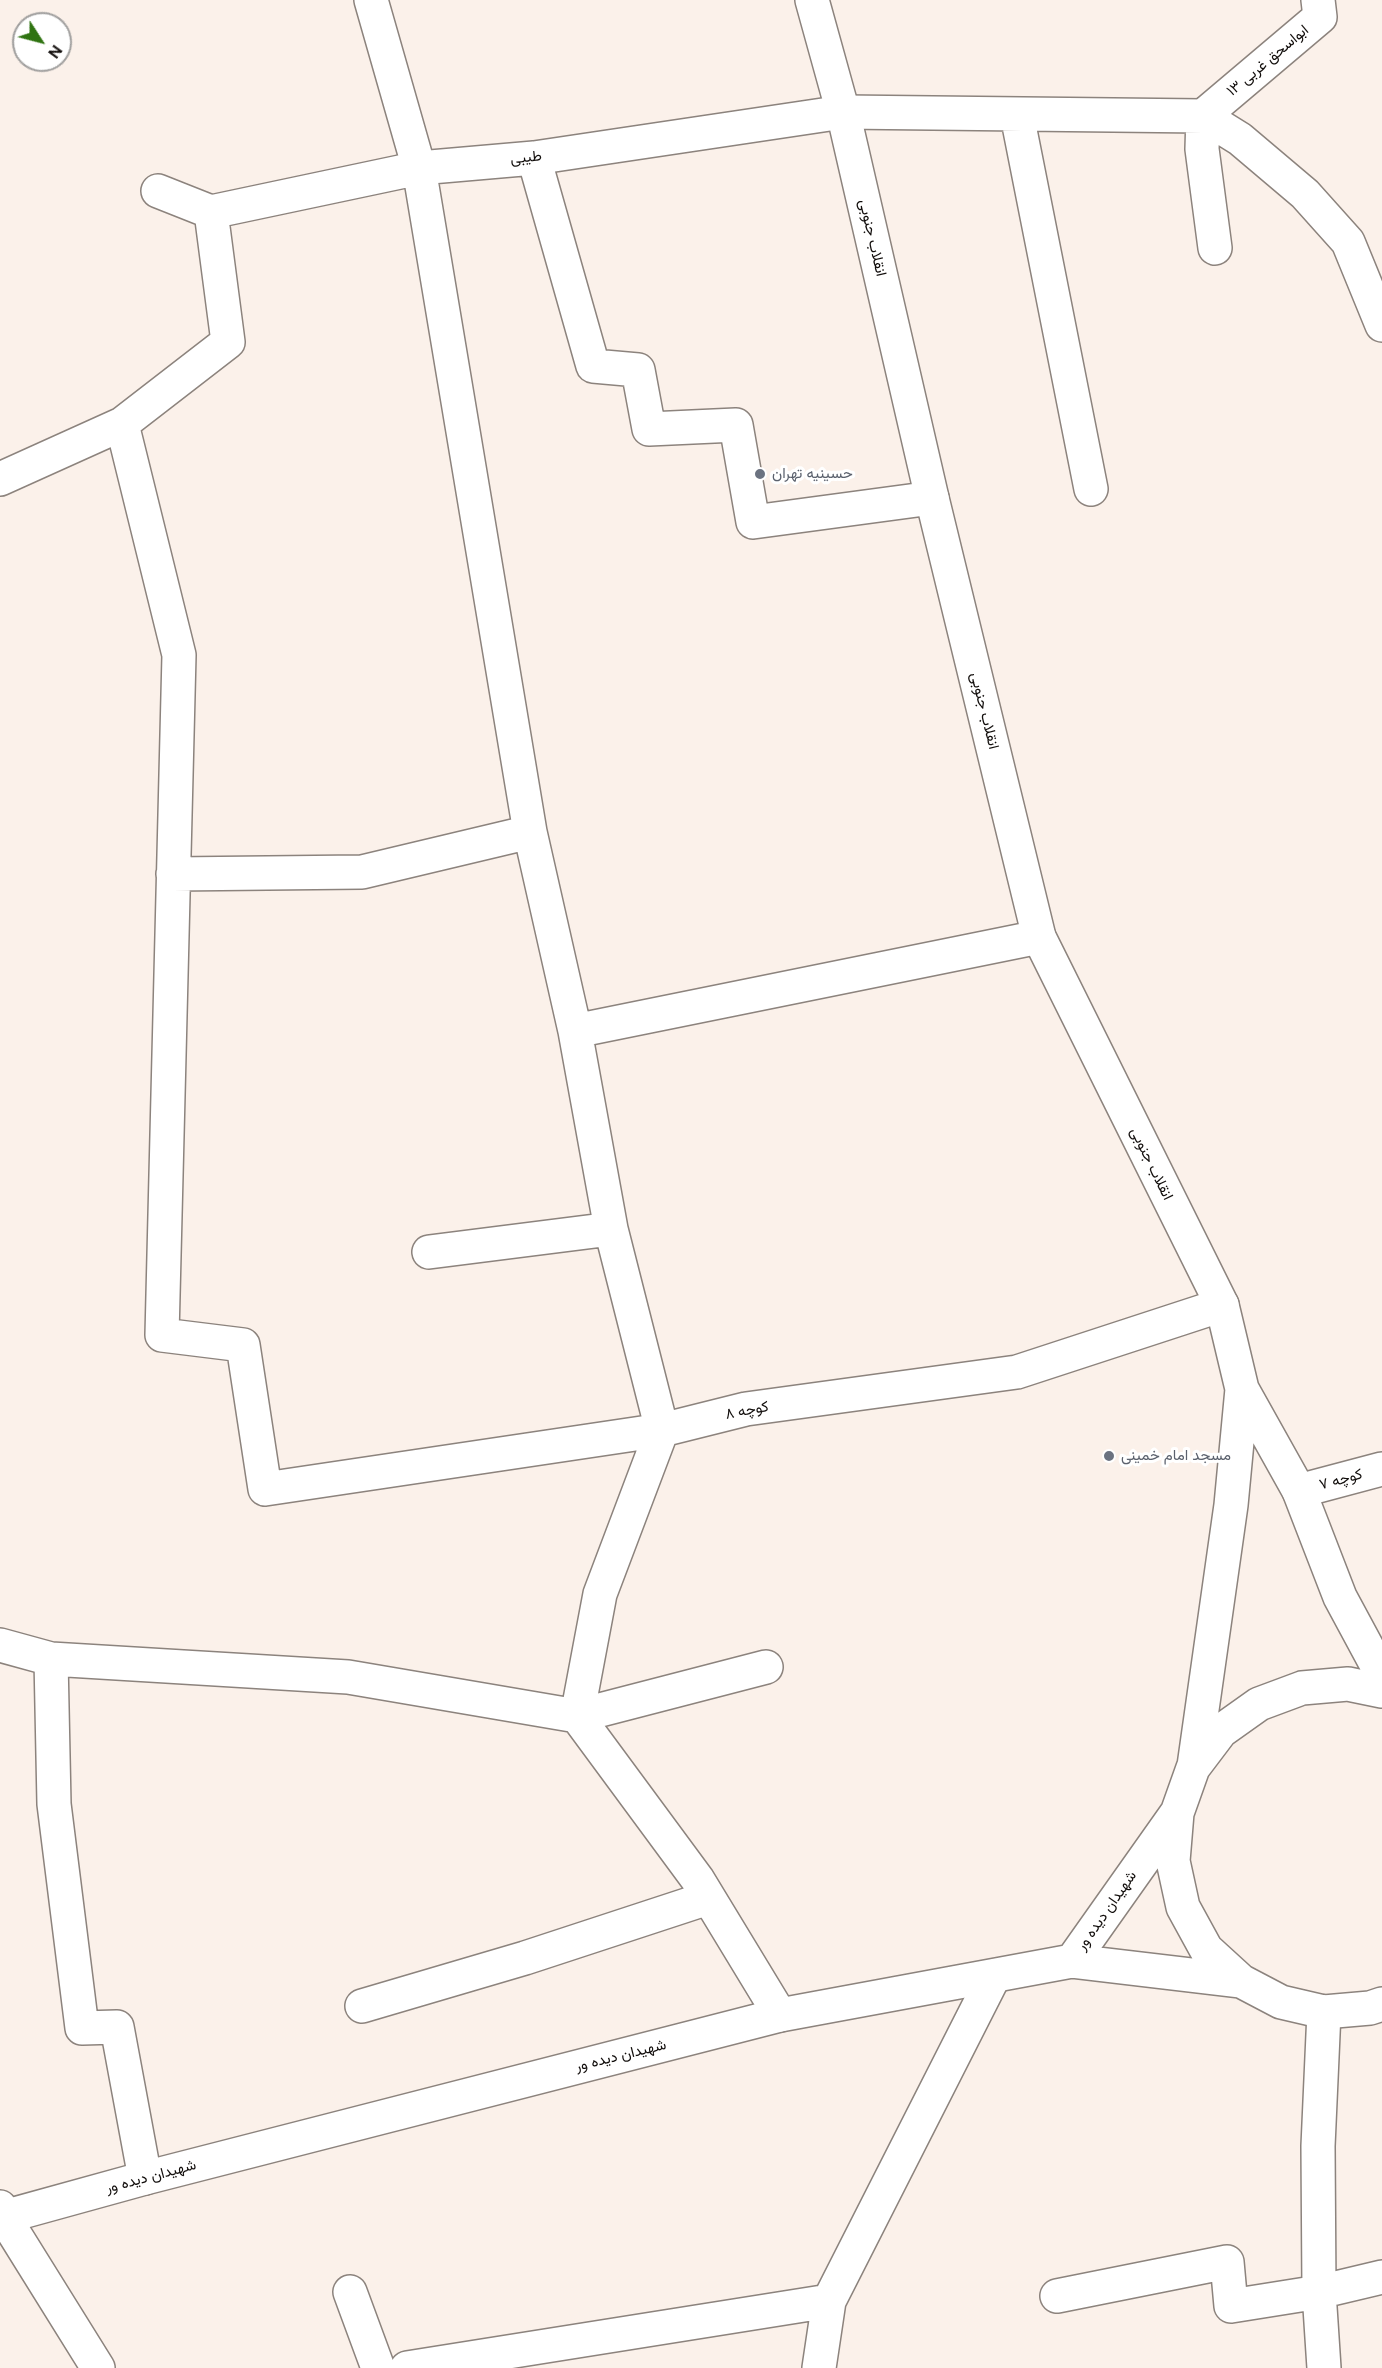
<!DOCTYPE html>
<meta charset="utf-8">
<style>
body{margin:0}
#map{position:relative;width:1382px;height:2368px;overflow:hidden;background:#fbf1ea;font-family:"DM Sans",sans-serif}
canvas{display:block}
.north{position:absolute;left:12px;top:12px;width:60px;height:60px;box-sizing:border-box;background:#fff;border:2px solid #a09f9e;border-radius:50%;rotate:126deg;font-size:16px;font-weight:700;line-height:24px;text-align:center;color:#120e0c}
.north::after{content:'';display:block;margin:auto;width:21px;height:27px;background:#2f7311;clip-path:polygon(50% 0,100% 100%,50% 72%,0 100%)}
</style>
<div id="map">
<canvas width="1382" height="2368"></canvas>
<div class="north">N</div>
</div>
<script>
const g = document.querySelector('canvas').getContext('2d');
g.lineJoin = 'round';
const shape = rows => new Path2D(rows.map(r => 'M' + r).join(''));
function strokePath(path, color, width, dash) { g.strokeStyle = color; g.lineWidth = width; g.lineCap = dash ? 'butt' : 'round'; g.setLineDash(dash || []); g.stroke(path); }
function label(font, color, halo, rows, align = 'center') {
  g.font = font + ' "DM Sans",Vazirmatn,sans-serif'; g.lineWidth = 6; g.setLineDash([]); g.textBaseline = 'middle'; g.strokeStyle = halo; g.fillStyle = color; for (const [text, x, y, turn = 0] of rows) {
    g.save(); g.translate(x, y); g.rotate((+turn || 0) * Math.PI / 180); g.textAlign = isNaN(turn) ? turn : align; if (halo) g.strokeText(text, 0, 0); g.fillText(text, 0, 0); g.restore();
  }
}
const minor = shape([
 [371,0,419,168,530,832,575,1031,611,1229,662,1430,600,1594,577,1716,766,1667],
 [1017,115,1091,489],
 [534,158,593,366,638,370,649,429,736,425,753,522,932,498],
 [158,191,211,212,228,342,122,424,179,655,162,1335,243,1345,265,1489,662,1430,746,1409,1017,1372,1222,1305],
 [211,212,419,168,534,158,843,112,1203,116,1240,139,1305,194,1348,242,1382,325],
 [1215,248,1202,149,1203,116,1320,17,1318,0],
 [0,479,122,424],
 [173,874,362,872,530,832],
 [575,1031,1039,937],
 [429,1252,611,1229],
 [1299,1491,1382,1469],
 [0,1645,51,1659,348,1677,577,1716,698,1880,780,2015],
 [51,1659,54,1804,82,2028,117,2027,145,2178],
 [362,2006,525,1958,708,1898],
 [0,2207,4,2217,98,2368],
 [350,2292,378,2368],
 [1057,2296,1227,2262,1231,2306,1319,2292,1382,2277],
 [407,2368,829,2301],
 [819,2368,829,2301,994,1976],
 [1324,2368,1319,2292,1318,2146,1324,2012]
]);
const major = shape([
 [812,0,843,112,932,498,1039,937,1222,1305,1242,1389,1299,1491,1340,1597,1382,1675],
 [1382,1691,1348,1684,1302,1688,1259,1704,1221,1731,1193,1768,1177,1813,1173,1861,1183,1907,1206,1949,1241,1981,1281,2002,1324,2012,1370,2008,1382,2004],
 [1194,1766,1231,1505,1242,1389],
 [1072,1961,1176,1814],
 [0,2218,145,2178,780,2015,1072,1961,1241,1981]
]);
const markers = [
 [760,474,6,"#6b7280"],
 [1109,1456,6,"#6b7280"]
];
const streetNames = [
 ["ابواسحق غربی ۱۳",1268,61,-40],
 ["طیبی",526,158,-6],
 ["انقلاب جنوبی",872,238,77],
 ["انقلاب جنوبی",984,711,76],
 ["انقلاب جنوبی",1151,1164,64],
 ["کوچه ۸",747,1411,-11],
 ["کوچه ۷",1341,1480,-15],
 ["شهیدان دیده ور",1107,1911,-55],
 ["شهیدان دیده ور",621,2056,-14],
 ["شهیدان دیده ور",151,2177,-15]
];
const worshipNames = [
 ["حسینیه تهران",772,474],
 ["مسجد امام خمینی",1121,1456]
];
strokePath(minor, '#8c837d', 36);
strokePath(major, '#8c837d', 36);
strokePath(minor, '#fff', 33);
strokePath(major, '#fff', 33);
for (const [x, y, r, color] of markers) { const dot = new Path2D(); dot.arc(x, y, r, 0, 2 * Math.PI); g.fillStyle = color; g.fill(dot); strokePath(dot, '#fff', 2); }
label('15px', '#120e0c', '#fff', streetNames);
label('15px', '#5b616d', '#fff', worshipNames, 'left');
</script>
